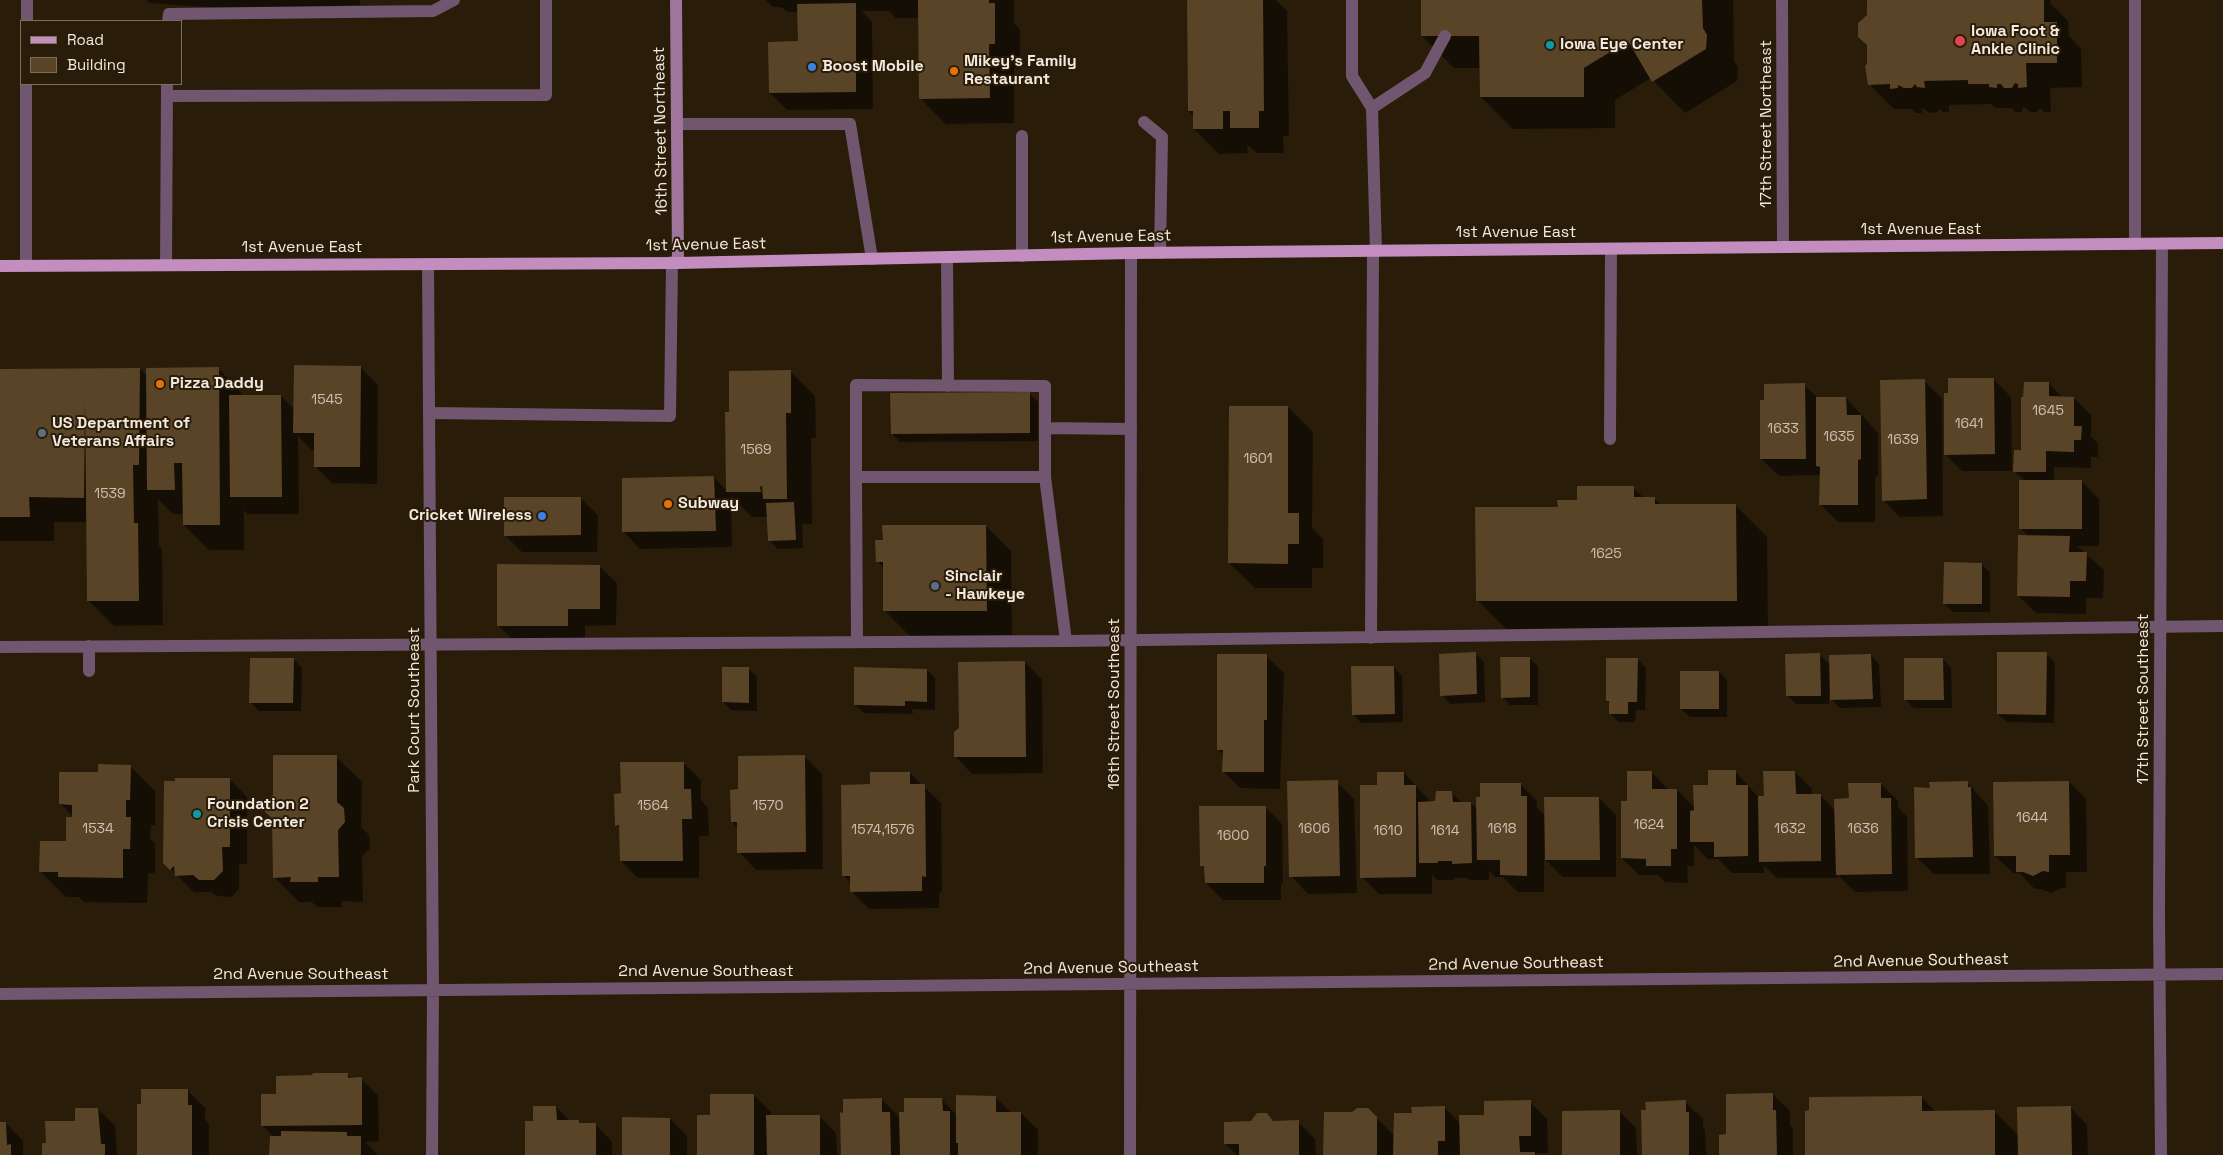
<!DOCTYPE html>
<style>
body{margin:0}
#map{position:relative;width:2223px;height:1155px;overflow:hidden;background:#291c09;font-family:"Space Grotesk",sans-serif}
canvas{display:block}
.legend{position:absolute;left:20px;top:20px;width:162px;height:65px;box-sizing:border-box;background:#291c09;border:1px solid #7a6e5e;margin:0;padding:6px 9px;list-style:none;font-size:15px;color:#f3e9de}
.legend li{display:flex;align-items:center;gap:10px;height:25px}
.legend b{width:25px;border:1px solid #7a6e5e}
</style>
<div id="map">
<canvas width="2223" height="1155"></canvas>
<ul class="legend">
<li><b style="height:6px;background:#c38dc0"></b>Road</li>
<li><b style="height:14px;background:#5a4428"></b>Building</li>
</ul>
</div>
<script>
const g = document.querySelector('canvas').getContext('2d');
g.lineJoin = 'round';
function paint(path, color) { g.fillStyle = color; g.fill(path, 'evenodd'); }
const shape = rows => new Path2D(rows.map(r => 'M' + r).join(''));
function strokePath(path, color, width, dash) { g.strokeStyle = color; g.lineWidth = width; g.lineCap = dash ? 'butt' : 'round'; g.setLineDash(dash || []); g.stroke(path); }
function label(font, color, halo, rows, align = 'center') {
  g.font = font + ' "Space Grotesk",sans-serif'; g.lineWidth = 4; g.setLineDash([]); g.textBaseline = 'middle'; g.strokeStyle = halo; g.fillStyle = color; for (const [text, x, y, turn = 0] of rows) {
    g.save(); g.translate(x, y); g.rotate((+turn || 0) * Math.PI / 180); g.textAlign = isNaN(turn) ? turn : align; if (halo) g.strokeText(text, 0, 0); g.fillText(text, 0, 0); g.restore();
  }
}
const shadow = shape([
 [146,0,360,0,360,5,234,9,149,3],
 [766,0,1014,0,1014,23,1020,30,1020,69,1014,68,1014,123,946,124,921,99,920,18,896,18,889,11,862,11,872,22,873,109,787,110,770,93,799,43,799,12,787,12,781,7,773,7],
 [1188,0,1276,0,1287,11,1289,136,1283,136,1284,153,1257,153,1247,144,1248,153,1219,154,1194,129,1194,116,1189,111],
 [1422,0,1733,0,1734,61,1738,67,1737,81,1685,113,1651,78,1615,100,1615,128,1513,129,1481,97,1480,68,1454,68,1422,36],
 [1868,0,2050,0,2050,3,2068,21,2069,36,2081,49,2082,87,2050,88,2051,112,2044,112,2040,108,2037,112,2030,112,2026,108,2022,108,2022,112,2015,112,2012,108,1995,108,1991,104,1949,105,1949,112,1943,112,1940,109,1937,112,1930,113,1922,108,1922,113,1916,113,1912,109,1894,109,1869,84],
 [360,367,378,385,377,484,332,483,315,466,315,450,312,450,298,436,299,514,248,514,244,510,244,550,209,550,184,525,184,514,173,514,158,499,159,546,162,549,163,625,114,626,89,601,88,522,54,522,54,541,0,541,0,371,140,369,148,377,219,369,244,396,281,396,295,410],
 [790,371,815,396,816,438,811,438,812,524,802,524,803,548,778,549,769,540,768,517,752,517,731,496,732,547,640,549,623,531,714,477,727,491,731,414],
 [1994,380,2011,397,2012,471,1962,471,1945,454],
 [1924,381,1942,398,1943,516,1900,517,1883,500],
 [2049,383,2063,398,2074,398,2091,415,2091,436,2098,444,2098,457,2091,457,2091,468,2054,467,2054,481,2082,482,2099,499,2099,546,2077,546,2104,570,2103,598,2086,598,2086,614,2036,613,2019,596,2028,536,2020,528,2025,481,2014,471],
 [1804,385,1818,398,1846,398,1878,433,1878,476,1875,477,1875,522,1838,522,1821,505,1821,475,1779,476,1761,459],
 [1029,393,1038,402,1038,441,900,442,892,434],
 [1288,407,1313,432,1312,528,1323,539,1323,568,1312,568,1312,588,1255,588,1229,563],
 [1634,488,1644,498,1654,498,1661,505,1735,505,1767,537,1768,632,1509,632,1477,600,1559,508],
 [580,498,598,515,597,552,522,552,505,535],
 [986,526,1011,551,1012,635,910,636,885,611,885,569,877,561],
 [1982,564,1990,573,1990,612,1953,612,1944,603],
 [599,566,617,583,616,625,585,626,585,643,516,643,499,626],
 [1476,654,1484,662,1485,702,1450,704,1442,695],
 [2046,654,2055,662,2054,723,2007,722,1998,714],
 [1820,655,1830,665,1871,655,1879,664,1881,707,1840,708,1829,697,1829,704,1796,704,1788,696],
 [1266,656,1284,673,1280,789,1240,788,1223,771,1224,755,1218,750],
 [1529,658,1538,666,1538,705,1510,705,1502,697],
 [293,659,302,668,301,711,259,711,251,702],
 [1637,659,1646,668,1645,710,1636,710,1635,722,1618,722,1610,713,1610,704,1607,701],
 [1943,659,1951,668,1952,708,1914,708,1905,699],
 [1025,662,1042,680,1043,773,972,774,955,756],
 [1394,667,1402,676,1403,722,1361,723,1353,714],
 [748,668,757,677,757,711,731,710,723,702],
 [927,670,935,678,935,710,912,709,913,714,864,713,855,705],
 [1719,672,1727,680,1727,717,1690,717,1681,709],
 [804,756,822,774,823,869,756,870,739,852,738,828,732,822,740,791],
 [336,757,362,782,361,827,369,835,370,848,362,856,363,902,342,901,342,907,317,907,312,902,299,902,274,877,274,795],
 [683,763,701,780,701,800,708,808,709,836,699,836,699,878,638,878,621,861,621,830,616,825,622,795],
 [130,766,155,791,155,825,151,825,150,839,155,843,155,874,148,873,147,903,84,902,79,897,66,897,41,872,68,842,73,817,61,804,99,774],
 [1735,771,1758,797,1765,797,1795,772,1812,789,1812,795,1820,795,1835,810,1850,800,1881,784,1898,801,1898,807,1907,817,1908,891,1855,892,1838,875,1838,878,1777,878,1764,866,1764,873,1732,873,1718,859,1708,859,1694,845,1694,866,1687,866,1688,883,1665,882,1658,875,1639,875,1622,858,1628,802,1651,772,1669,790,1677,790,1695,808,1709,787],
 [910,773,941,803,942,893,939,892,939,908,869,909,851,891,851,883,843,875,871,785],
 [1404,773,1432,803,1452,793,1462,803,1471,803,1478,810,1520,784,1537,801,1537,808,1546,816,1599,798,1616,815,1616,877,1563,877,1544,858,1544,892,1518,892,1503,877,1495,877,1489,870,1489,880,1470,880,1467,878,1455,878,1454,880,1437,880,1432,875,1432,894,1379,894,1362,877,1379,786],
 [229,779,247,797,247,864,239,864,239,889,232,897,217,896,211,892,194,892,164,862],
 [1337,782,1354,799,1357,893,1308,894,1291,876],
 [2069,782,2086,799,2087,872,2066,872,2066,888,2061,888,2051,893,2041,889,2035,889,2019,873,2013,873,1995,856],
 [1968,783,1988,806,1990,874,1934,874,1916,857,1931,789],
 [1265,807,1282,824,1283,883,1281,883,1281,900,1223,900,1206,883,1206,869,1201,865],
 [347,1074,352,1079,361,1079,378,1096,379,1141,365,1142,378,1155,271,1155,274,1137,262,1125,278,1095],
 [188,1091,205,1108,205,1119,209,1124,209,1155,138,1155,143,1106],
 [1772,1094,1790,1111,1790,1126,1793,1128,1793,1155,1721,1155,1728,1136],
 [754,1095,771,1112,771,1117,819,1116,836,1133,837,1155,699,1155,711,1116],
 [995,1097,1011,1113,1021,1113,1038,1130,1038,1155,842,1155,882,1100,900,1118,905,1113,942,1100,957,1115],
 [1921,1097,1936,1112,1994,1111,2019,1136,2070,1107,2087,1125,2088,1155,1807,1155],
 [1530,1102,1547,1119,1548,1153,1536,1153,1536,1155,1324,1155,1376,1118,1395,1136,1413,1114,1445,1108,1460,1123],
 [1685,1102,1703,1119,1703,1128,1705,1130,1706,1155,1643,1155],
 [556,1107,570,1121,579,1121,582,1125,595,1124,612,1142,612,1155,527,1155,534,1123],
 [98,1109,115,1126,117,1155,43,1155,47,1144],
 [1619,1111,1636,1128,1637,1155,1563,1155],
 [1267,1114,1275,1122,1298,1122,1315,1139,1316,1155,1237,1155,1225,1143,1252,1123],
 [670,1119,687,1136,687,1155,623,1155],
 [0,1123,6,1123,23,1141,23,1155,0,1155]
]);
const building = shape([
 [918,0,989,0,989,3,995,3,995,44,989,44,990,98,919,99],
 [1187,0,1263,0,1264,111,1259,111,1259,128,1230,128,1230,111,1223,111,1223,129,1193,129,1193,111,1188,111],
 [1421,0,1702,0,1703,28,1707,35,1706,49,1652,82,1628,41,1584,68,1584,97,1480,97,1479,36,1421,36],
 [1867,0,2044,0,2044,22,2057,22,2057,63,2026,63,2027,87,2018,88,2018,84,2015,83,2012,88,2004,88,2001,84,1997,84,1997,88,1989,87,1989,84,1968,84,1968,80,1924,81,1925,88,1917,87,1915,84,1912,88,1904,88,1898,85,1898,88,1890,89,1890,84,1868,85,1865,66,1867,64,1867,45,1858,37,1858,23,1867,15],
 [856,3,856,92,769,93,768,42,798,41,797,4],
 [294,365,361,366,360,467,314,467,314,433,293,433],
 [219,367,220,525,183,525,182,463,174,463,175,490,147,490,146,368],
 [140,368,139,465,133,465,134,523,138,523,139,601,87,601,85,400,84,498,29,497,30,517,0,517,0,369],
 [791,370,791,413,786,413,787,499,763,499,762,486,760,487,761,492,726,492,725,412,729,412,729,371],
 [1948,378,1994,378,1995,454,1944,455,1944,393,1948,393],
 [1925,379,1927,499,1882,501,1880,380],
 [2024,382,2049,382,2049,396,2074,397,2074,426,2082,426,2081,440,2074,440,2074,452,2046,451,2046,472,2013,472,2014,450,2021,450,2021,397,2023,397],
 [1805,383,1806,459,1760,459,1760,400,1764,400,1764,384],
 [1030,392,1030,433,891,434,890,393],
 [229,395,281,395,282,497,230,497],
 [1816,397,1846,397,1847,415,1861,415,1861,459,1858,460,1858,505,1819,505,1820,467,1816,466],
 [1229,406,1288,406,1288,513,1299,513,1299,544,1288,544,1288,564,1228,563],
 [714,476,716,531,622,532,622,478],
 [2019,480,2082,480,2082,529,2019,529],
 [1577,486,1634,486,1634,497,1655,497,1655,504,1736,504,1737,601,1476,601,1475,507,1558,507,1557,500,1577,500],
 [504,497,581,497,581,535,504,536],
 [794,502,796,540,768,541,766,503],
 [882,525,986,525,987,611,883,611,883,562,876,562,875,540,883,540],
 [2018,535,2070,536,2069,552,2087,552,2086,581,2070,581,2070,597,2017,596],
 [1944,562,1982,563,1982,604,1943,604],
 [497,564,600,565,600,609,568,609,568,626,497,626],
 [1476,652,1477,694,1440,696,1439,654],
 [1997,652,2047,652,2046,715,1997,714],
 [1820,653,1821,696,1786,696,1785,654],
 [1217,654,1267,654,1267,720,1264,720,1264,772,1222,772,1223,750,1217,750],
 [1871,654,1873,699,1830,700,1829,655],
 [1500,657,1530,657,1530,697,1501,698],
 [250,658,294,658,293,703,249,703],
 [1606,658,1638,658,1637,702,1628,702,1628,714,1609,714,1609,701,1606,701],
 [1904,658,1943,658,1944,700,1904,700],
 [1025,661,1026,757,954,757,954,732,959,728,958,662],
 [1351,666,1394,666,1395,714,1352,715],
 [722,667,749,667,749,703,722,702],
 [854,667,927,669,927,702,905,701,905,706,854,705],
 [1680,671,1719,671,1719,709,1680,709],
 [273,755,337,755,337,802,344,808,345,822,338,830,339,877,318,877,318,882,290,882,291,877,273,878,272,818,265,812,265,802,273,795],
 [805,755,806,852,737,853,737,822,731,822,730,790,738,789,738,756],
 [620,762,684,762,684,789,691,789,692,819,682,819,683,861,620,861,619,825,615,826,614,794,621,793],
 [98,764,131,765,130,800,126,800,126,817,131,817,130,849,123,849,123,878,58,877,58,872,39,872,40,841,66,841,66,817,72,817,72,805,59,804,59,772,98,772],
 [1708,770,1736,770,1736,785,1748,785,1748,856,1714,857,1714,842,1690,842,1690,811,1694,810,1693,785,1708,785],
 [1627,771,1652,771,1652,789,1677,789,1677,849,1671,849,1671,866,1646,866,1646,859,1621,858,1621,801,1627,801],
 [1763,771,1795,771,1796,794,1821,794,1821,861,1759,862,1758,796,1764,796],
 [870,772,910,772,910,784,925,784,926,877,922,876,922,891,850,892,850,876,842,876,841,785,870,784],
 [1377,772,1404,772,1404,785,1416,785,1416,877,1360,878,1360,785,1377,785],
 [175,778,230,778,230,847,222,847,223,871,214,880,199,880,193,875,175,876,174,866,170,870,163,863,164,781,175,781],
 [1338,780,1340,876,1289,877,1287,781],
 [1968,781,1968,787,1971,787,1973,857,1915,858,1914,787,1930,788,1929,782],
 [2069,781,2070,855,2049,855,2049,872,2043,871,2033,876,2023,872,2016,872,2016,856,1994,856,1993,782],
 [1480,783,1521,783,1521,796,1527,796,1527,876,1500,875,1500,860,1477,860,1476,797,1480,797],
 [1848,783,1881,783,1881,798,1891,798,1892,874,1836,875,1834,799,1849,798],
 [1436,791,1452,791,1453,802,1471,802,1472,863,1452,864,1452,861,1438,861,1438,863,1419,863,1418,802,1435,801],
 [1544,797,1599,797,1600,860,1545,860],
 [1199,806,1266,806,1266,866,1264,866,1264,883,1205,883,1204,866,1200,866],
 [313,1073,348,1073,348,1078,362,1077,362,1125,261,1126,261,1094,276,1094,276,1076,312,1075],
 [141,1089,188,1089,188,1105,192,1105,192,1155,137,1155,137,1104,141,1104],
 [1773,1093,1773,1110,1776,1110,1777,1155,1719,1155,1719,1135,1726,1134,1726,1094],
 [710,1094,754,1094,754,1155,697,1155,697,1115,710,1115],
 [956,1095,996,1096,996,1112,1021,1112,1021,1155,958,1155,958,1143,956,1143],
 [1922,1096,1922,1111,1995,1110,1995,1155,1805,1155,1805,1111,1809,1110,1809,1097],
 [882,1098,882,1112,890,1112,891,1155,841,1155,840,1112,843,1113,843,1099],
 [904,1098,942,1098,943,1111,950,1111,950,1155,900,1155,899,1112,904,1112],
 [1531,1100,1531,1136,1519,1136,1520,1152,1535,1152,1535,1155,1460,1155,1459,1115,1484,1115,1484,1101],
 [1686,1100,1686,1112,1689,1112,1689,1155,1642,1155,1641,1110,1646,1110,1645,1102],
 [533,1106,556,1106,557,1120,579,1120,579,1123,596,1123,596,1155,525,1155,525,1121,533,1121],
 [1445,1106,1445,1141,1438,1141,1438,1155,1393,1155,1394,1113,1412,1113,1411,1107],
 [2071,1106,2072,1155,2018,1155,2017,1107],
 [75,1108,98,1108,101,1144,105,1144,105,1155,42,1155,42,1143,46,1143,45,1121,75,1121],
 [1357,1108,1368,1108,1377,1117,1377,1155,1323,1155,1324,1112,1352,1112],
 [1620,1110,1620,1155,1562,1155,1562,1111],
 [1257,1113,1267,1113,1273,1121,1299,1120,1299,1155,1239,1155,1239,1144,1224,1144,1224,1122,1251,1121],
 [766,1115,820,1115,820,1155,767,1155],
 [622,1117,670,1118,670,1155,622,1155],
 [0,1122,6,1122,7,1145,11,1144,11,1155,0,1155],
 [281,1131,347,1132,347,1136,361,1136,361,1155,269,1155,270,1136,281,1136]
]);
const lane = shape([
 [1352,0,1352,76,1372,108,1376,251],
 [2135,0,2135,244],
 [27,21,27,0],
 [168,21,169,14,433,11,454,0],
 [167,96,546,95,546,0],
 [1372,108,1425,73,1445,36],
 [1144,122,1162,137,1160,253],
 [677,124,850,124,872,259],
 [1022,256,1022,136],
 [947,257,948,386],
 [166,265,167,84],
 [26,266,26,84],
 [429,413,670,416,672,262],
 [1045,428,1131,429],
 [1610,439,1611,249],
 [856,477,856,385,1045,386,1045,477],
 [1371,638,1373,251],
 [857,642,856,477,1045,477,1066,641],
 [0,647,1066,641,2223,626],
 [89,671,89,646]
]);
const street = shape([
 [1782,0,1783,247],
 [428,264,433,991,432,1155],
 [0,994,2223,974],
 [1130,1155,1131,253],
 [2161,1155,2159,913,2162,244]
]);
const secondary = shape([
 [676,0,678,263]
]);
const primary = shape([
 [0,266,678,263,1131,253,2223,243]
]);
const markers = [
 [1960,41,6,"#e0444e"],
 [1550,45,5,"#0f9aa8"],
 [812,67,5,"#3f7fe0"],
 [954,71,5,"#e8710a"],
 [160,384,5,"#e8710a"],
 [42,433,5,"#5c6f8a"],
 [668,504,5,"#e8710a"],
 [542,516,5,"#3f7fe0"],
 [935,586,5,"#5c6f8a"],
 [197,814,5,"#0f9aa8"]
];
const numberNames = [
 ["1545",327,400],
 ["1645",2048,411],
 ["1641",1969,424],
 ["1633",1783,429],
 ["1635",1839,437],
 ["1639",1903,440],
 ["1569",756,450],
 ["1601",1258,459],
 ["1539",110,494],
 ["1625",1606,554],
 ["1564",653,806],
 ["1570",768,806],
 ["1644",2032,818],
 ["1624",1649,825],
 ["1534",98,829],
 ["1606",1314,829],
 ["1618",1502,829],
 ["1632",1790,829],
 ["1636",1863,829],
 ["1574,1576",883,830],
 ["1610",1388,831],
 ["1614",1445,831],
 ["1600",1233,836]
];
const poiNames = [
 ["Iowa Foot &",1971,32],
 ["Ankle Clinic",1971,50],
 ["Iowa Eye Center",1560,45],
 ["Mikey's Family",964,62],
 ["Restaurant",964,80],
 ["Boost Mobile",822,67],
 ["Pizza Daddy",170,384],
 ["US Department of",52,424],
 ["Veterans Affairs",52,442],
 ["Subway",678,504],
 ["Cricket Wireless",532,516,"right"],
 ["Sinclair",945,577],
 ["- Hawkeye",945,595],
 ["Foundation 2",207,805],
 ["Crisis Center",207,823]
];
const streetNames = [
 ["17th Street Northeast",1767,124,-90],
 ["16th Street Northeast",661,131,-91],
 ["1st Avenue East",1921,230],
 ["1st Avenue East",1516,233],
 ["1st Avenue East",1111,237,-1],
 ["1st Avenue East",706,245,-1],
 ["1st Avenue East",302,248],
 ["17th Street Southeast",2144,699,-90],
 ["16th Street Southeast",1115,704,-90],
 ["Park Court Southeast",415,710,-90],
 ["2nd Avenue Southeast",1921,961,-1],
 ["2nd Avenue Southeast",1516,964,-1],
 ["2nd Avenue Southeast",1111,968,-1],
 ["2nd Avenue Southeast",706,972],
 ["2nd Avenue Southeast",301,975]
];
paint(shadow, '#0007');
paint(building, '#5a4428');
strokePath(lane, '#70566e', 12);
strokePath(street, '#70566e', 12);
strokePath(secondary, '#9f759c', 12);
strokePath(primary, '#c38dc0', 12);
for (const [x, y, r, color] of markers) { const dot = new Path2D(); dot.arc(x, y, r, 0, 2 * Math.PI); g.fillStyle = color; g.fill(dot); strokePath(dot, '#291c09', 2); }
label('14px', '#cdc0b0', null, numberNames);
label('bold 16px', '#f3e9de', '#291c09', poiNames, 'left');
label('16px', '#f3e9de', '#291c09', streetNames);
</script>
